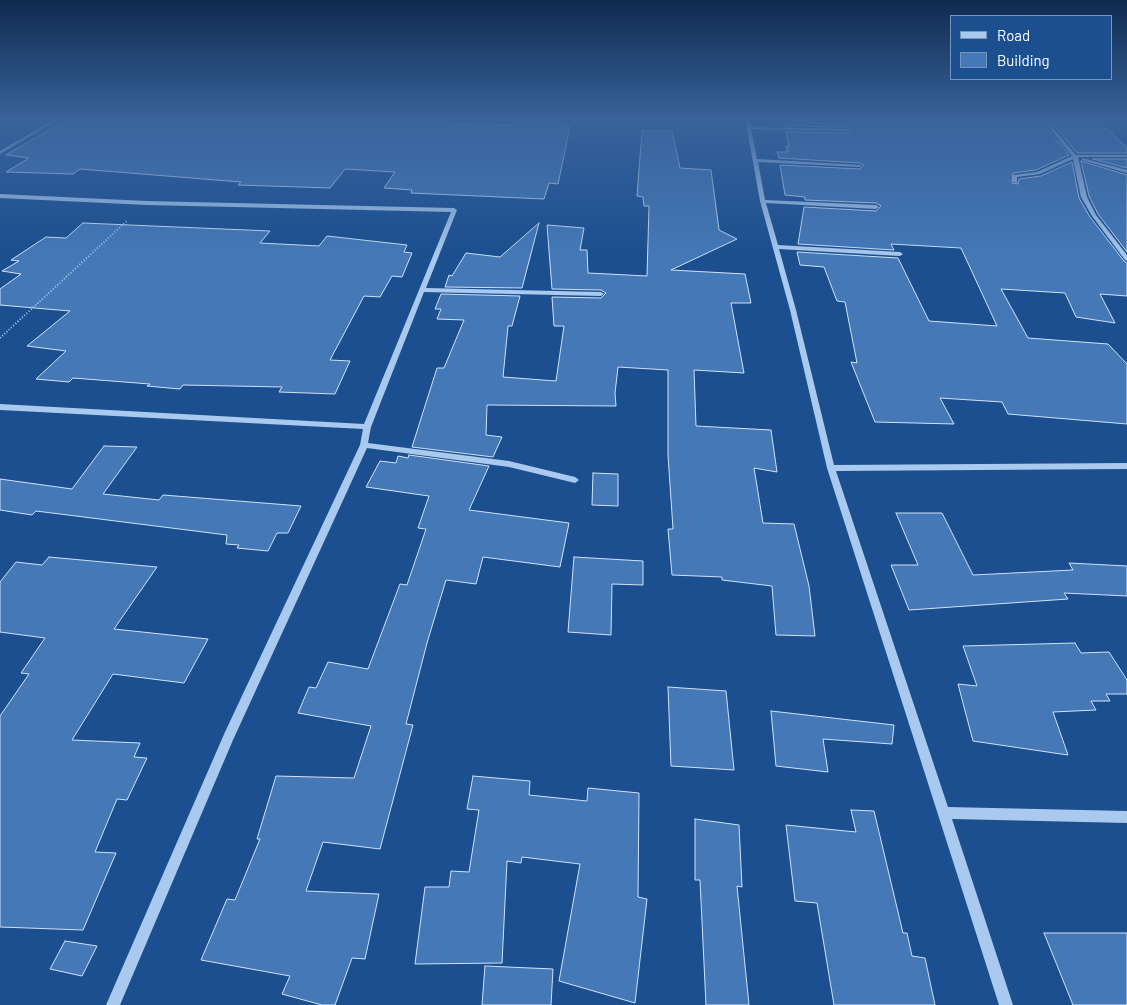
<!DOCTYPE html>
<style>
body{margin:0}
#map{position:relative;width:1127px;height:1005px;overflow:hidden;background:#1b4f8f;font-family:Barlow,sans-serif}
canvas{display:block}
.legend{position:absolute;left:950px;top:15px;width:162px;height:65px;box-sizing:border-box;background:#1b4f8f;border:1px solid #7695bc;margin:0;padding:6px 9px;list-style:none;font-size:15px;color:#fff}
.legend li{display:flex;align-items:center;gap:10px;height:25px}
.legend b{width:25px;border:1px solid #7695bc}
</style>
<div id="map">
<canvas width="1127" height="1005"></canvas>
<ul class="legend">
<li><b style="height:6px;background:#a9c9ee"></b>Road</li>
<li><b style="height:14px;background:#4478b7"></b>Building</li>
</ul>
</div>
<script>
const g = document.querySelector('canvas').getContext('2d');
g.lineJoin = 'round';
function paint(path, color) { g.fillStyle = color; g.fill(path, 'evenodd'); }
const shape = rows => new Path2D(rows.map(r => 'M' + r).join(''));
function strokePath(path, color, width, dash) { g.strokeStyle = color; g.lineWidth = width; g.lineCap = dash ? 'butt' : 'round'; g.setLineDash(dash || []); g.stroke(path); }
const building = shape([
 [70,118,165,121,169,118,404,118,401,122,513,125,516,118,563,118,561,126,570,127,558,184,549,183,544,199,411,193,412,190,384,188,395,172,345,169,330,188,238,185,241,182,80,169,73,174,6,172,29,158,6,155,70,118],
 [783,118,995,118,1041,121,1069,155,1036,170,1013,173,1012,183,1018,184,1019,179,1041,176,1072,162,1079,198,1090,217,1124,261,1127,263,1127,296,1100,294,1115,323,1076,317,1065,293,1001,289,1028,338,1108,344,1127,364,1127,424,1008,414,1002,402,940,398,954,424,875,422,851,362,857,363,845,302,837,301,824,267,800,265,797,252,898,258,929,321,997,326,961,248,891,244,894,250,798,244,804,207,876,211,881,206,876,203,805,200,805,197,785,195,780,165,860,169,864,165,860,163,779,158,777,152,788,152,786,146,789,147,786,132,849,133,853,131,849,127,784,126,783,118],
 [1061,118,1096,118,1127,148,1127,153,1077,153,1051,122,1066,124,1061,118],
 [642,131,672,131,680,168,711,170,719,230,737,239,671,270,745,274,751,303,731,303,744,373,694,370,696,426,771,430,777,472,754,468,763,523,794,524,809,586,815,636,776,635,772,586,722,580,722,577,672,575,668,529,673,529,668,455,668,370,618,367,615,393,616,406,487,405,486,435,502,437,493,457,412,447,437,368,444,368,464,320,437,319,441,309,435,309,441,294,520,296,512,326,508,326,503,377,556,381,564,326,554,326,552,297,601,298,606,293,601,290,552,289,547,225,584,228,580,250,587,250,588,273,647,276,649,206,644,206,643,197,637,196,642,131],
 [1093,159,1127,159,1127,168,1093,159],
 [1081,161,1127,175,1127,252,1098,214,1089,196,1081,161],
 [83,223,270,231,260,243,319,246,327,236,407,245,404,252,412,253,402,277,392,276,380,297,364,296,330,360,350,361,335,394,279,392,282,387,183,385,180,389,147,386,150,384,73,378,69,382,36,379,66,351,27,346,70,311,0,305,0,289,21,274,2,271,19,261,11,260,46,237,66,238,83,223],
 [539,223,522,288,445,287,449,275,452,276,466,253,500,257,539,223],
 [104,446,137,447,103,494,159,500,163,495,301,506,288,533,277,533,268,551,237,548,239,545,226,544,227,535,36,511,32,515,0,510,0,479,72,489,104,446],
 [409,455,489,466,469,510,569,523,560,567,483,557,476,584,446,580,427,643,406,724,413,725,380,849,323,842,306,891,379,894,365,959,352,958,335,1005,322,1005,282,994,290,976,201,960,227,899,235,900,260,839,257,839,276,776,354,778,371,726,298,713,309,687,316,688,328,662,368,669,400,584,407,585,426,529,418,528,429,496,366,487,380,461,396,463,398,456,408,458,409,455],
 [593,473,618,474,618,506,592,505,593,473],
 [896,513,942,513,973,575,1073,570,1069,563,1127,566,1127,596,1064,593,1068,599,909,610,891,565,918,565,896,513],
 [49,557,157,567,114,629,208,639,184,683,113,674,72,740,140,743,134,757,147,758,127,800,117,799,95,852,116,853,83,930,0,927,0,716,29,674,21,673,45,638,0,632,0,582,16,562,42,565,49,557],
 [574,557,643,561,643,585,612,584,611,635,568,632,574,557],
 [1075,643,1081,653,1109,652,1127,680,1127,694,1106,694,1110,701,1091,701,1096,710,1053,712,1068,755,973,741,958,684,977,686,963,646,1075,643],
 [668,687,726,691,734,770,671,766,668,687],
 [771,711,894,725,892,744,823,739,828,772,776,766,771,711],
 [473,776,530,781,529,795,587,801,588,788,639,793,638,897,647,899,635,1003,559,981,580,864,522,857,521,863,507,861,502,963,415,964,425,887,449,887,451,871,469,872,479,810,467,809,473,776],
 [851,810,874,811,903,933,907,933,912,956,925,958,935,1005,834,1005,817,903,795,901,786,825,856,832,851,810],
 [695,819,739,825,742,887,737,886,749,1005,706,1005,700,880,695,880,695,819],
 [1044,933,1127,933,1127,1005,1073,1005,1044,933],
 [65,941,97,946,82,976,50,969,65,941],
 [485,966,553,969,551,1005,482,1005,485,966]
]);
const path = shape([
 [0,338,128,220]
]);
const minor = shape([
 [57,118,61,118,0,154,0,151,57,118],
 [745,118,749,118,751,127,849,129,851,130,849,131,751,129,757,159,860,165,862,166,860,167,758,162,765,200,876,205,879,207,876,209,766,203,778,245,900,252,903,254,900,256,779,249,796,310,834,465,1127,463,1127,469,836,471,948,807,1127,811,1127,823,952,819,1013,1005,999,1005,827,468,790,310,760,201,745,118],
 [1041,118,1045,118,1076,155,1127,155,1127,157,1078,157,1087,197,1096,215,1127,255,1127,261,1125,260,1092,216,1081,197,1073,159,1040,174,1017,177,1017,183,1013,182,1013,175,1037,172,1072,156,1041,118],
 [1082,158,1127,170,1127,173,1082,160,1082,158],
 [0,194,147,201,454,208,457,210,426,288,601,292,604,294,601,296,424,292,371,427,368,443,509,461,575,477,579,480,575,483,509,467,367,448,233,740,120,1005,106,1005,225,732,360,445,363,429,0,410,0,404,364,424,451,212,147,205,0,198,0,194]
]);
paint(building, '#4478b7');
strokePath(building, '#cfe3fa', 1);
strokePath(path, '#a9c9ee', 2, [1, 2]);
paint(minor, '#a9c9ee');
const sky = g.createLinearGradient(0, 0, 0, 258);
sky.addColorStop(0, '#0f2b4f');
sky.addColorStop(0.46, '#39639b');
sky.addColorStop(1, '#39639b00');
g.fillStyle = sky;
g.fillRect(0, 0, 1127, 258);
</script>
